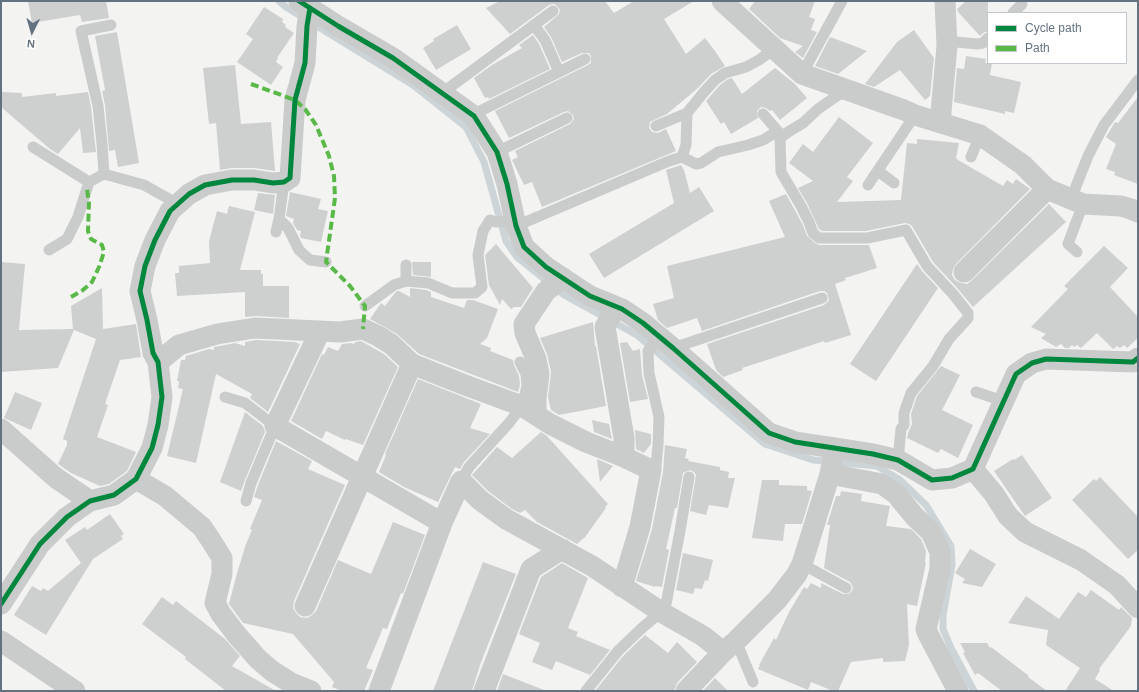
<!DOCTYPE html>
<style>
body{margin:0}
#map{position:relative;width:1139px;height:692px;overflow:hidden;background:#f3f3f1;font-family:Helvetica,sans-serif}
canvas{display:block}
.frame{position:absolute;inset:0;border:2px solid #637281;pointer-events:none}
.legend{position:absolute;left:987px;top:12px;width:140px;height:52px;box-sizing:border-box;background:#fff;border:1px solid #c1c7cd;margin:0;padding:5px 7px;list-style:none;font-size:12px;color:#637281}
.legend li{display:flex;align-items:center;gap:8px;height:20px}
.legend b{width:20px;border:1px solid #c1c7cd}
.north{position:absolute;left:12px;top:12px;width:40px;height:40px;-webkit-text-stroke:3px #fff;paint-order:stroke;rotate:185deg;font-size:11px;font-weight:700;line-height:16px;text-align:center;color:#637281}
.north::after{content:'';display:block;margin:auto;width:14px;height:18px;background:#637281;clip-path:polygon(50% 0,100% 100%,50% 72%,0 100%)}
</style>
<div id="map">
<canvas width="1139" height="692"></canvas>
<div class="frame"></div>
<ul class="legend">
<li><b style="height:5px;background:#00873e"></b>Cycle path</li>
<li><b style="height:5px;background:#58b947"></b>Path</li>
</ul>
<div class="north">N</div>
</div>
<script>
const g = document.querySelector('canvas').getContext('2d');
g.lineJoin = 'round';
const shape = rows => new Path2D(rows.map(r => 'M' + r).join(''));
function strokePath(path, color, width, dash) { g.strokeStyle = color; g.lineWidth = width; g.lineCap = dash ? 'butt' : 'round'; g.setLineDash(dash || []); g.stroke(path); }
function paint(path, color) { g.fillStyle = color; g.fill(path, 'evenodd'); }
const stream = shape([
 [279,1,286,7,413,85,466,127,484,162,506,241,517,257,564,295,637,335,765,444,813,460,877,466,900,480,926,505,951,546,952,565,943,615,943,629,951,648,974,691]
]);
const building = shape([
 [28,1,106,1,109,18,82,22,80,15,32,23],
 [500,1,605,1,614,13,634,1,694,1,664,19,686,54,705,38,715,51,725,66,711,74,698,88,667,114,650,122,649,128,652,132,658,133,666,129,676,151,542,207,532,182,524,185,512,160,518,157,515,151,570,124,574,119,573,115,568,111,564,112,509,138,495,111,588,65,591,63,591,56,589,53,582,53,562,62,551,37,544,27,559,14,560,10,556,5,553,4,549,5,510,34,486,8],
 [755,1,815,1,809,17,815,19,811,30,817,32,803,58,795,52,803,46,780,38,749,9],
 [966,1,988,1,988,31,983,33,980,36,958,12,957,9],
 [264,7,283,19,282,22,286,25,285,27,294,33,277,58,278,58,276,62,283,67,271,85,237,62,253,39,246,34],
 [457,25,471,49,436,70,423,48,434,41,433,39],
 [914,30,934,58,930,96,925,100,900,70,874,87,865,84,897,42],
 [117,32,139,163,118,167,115,150,109,151,105,105,102,91,105,90,95,36],
 [533,35,539,44,550,69,489,99,488,97,485,98,474,78,492,65,522,48,519,45],
 [830,37,849,44,867,51,838,74,815,66],
 [966,56,986,59,985,63,992,63,990,75,1021,82,1014,113,1005,111,1005,114,954,102,957,68,964,69],
 [235,65,241,124,271,122,275,171,254,168,232,168,220,170,216,123,209,124,203,68],
 [775,68,795,84,807,98,780,120,772,110,770,111,766,108,761,107,757,111,758,118,731,134,724,122,721,124,706,101,720,85,728,79,732,78,742,94],
 [1,92,22,93,22,97,56,93,56,96,88,92,91,107,96,152,83,153,80,128,58,154,50,149,1,107],
 [1138,97,1138,184,1114,175,1115,172,1106,169,1116,144,1106,137,1115,122,1118,123],
 [839,117,873,143,847,177,853,181,837,202,901,200,907,143,917,144,917,139,959,143,956,158,958,160,1003,186,1007,180,1013,184,1016,179,1030,189,956,264,953,269,952,275,955,280,961,283,967,284,972,280,1049,204,1066,222,973,307,958,289,933,262,912,226,909,224,905,223,866,231,822,231,819,229,807,203,798,188,813,181,789,163,803,144,813,152],
 [681,165,684,170,690,193,699,187,714,211,604,278,589,254,674,203,666,170],
 [290,192,321,199,318,209,328,211,321,242,301,238,300,236,301,231,297,230,293,223,294,219,286,216],
 [258,193,275,195,273,214,254,210],
 [786,194,803,225,807,236,815,243,819,245,869,245,877,268,845,278,846,280,835,284,851,335,825,343,824,341,770,359,742,368,743,370,723,377,716,370,707,344,824,305,829,300,827,293,824,291,820,291,702,331,697,318,667,328,658,320,653,304,674,298,667,266,785,237,769,201],
 [229,206,255,212,240,270,261,270,261,274,263,274,263,286,289,286,289,318,256,316,245,317,245,292,177,296,175,273,179,273,179,266,210,263,209,241,217,211,227,214],
 [496,244,533,288,521,307,514,307,511,309,502,299,500,305,489,285,485,255],
 [1104,246,1128,268,1110,287,1138,317,1138,338,1127,348,1124,345,1120,348,1117,346,1113,349,1097,333,1081,348,1077,345,1074,347,1072,345,1069,348,1065,348,1061,344,1056,347,1041,338,1046,334,1031,327,1068,289,1064,286],
 [1,262,25,264,19,330,73,329,71,306,102,288,103,329,136,324,141,357,120,360,105,404,108,405,97,437,136,452,127,471,109,484,100,486,71,473,58,464,67,445,67,441,63,439,96,339,74,330,58,368,1,372],
 [412,262,431,262,431,277,413,275],
 [917,264,922,271,938,288,876,381,850,364],
 [410,288,426,290,431,292,431,297,464,308,467,300,473,300,498,309,487,338,480,344,491,348,490,351,513,360,514,365,519,376,520,385,518,392,419,354,397,334,370,319,381,303,385,306,394,294,397,291,399,291,410,297],
 [593,322,595,346,596,346,606,406,559,415,551,410,548,397,551,372,547,354,540,338],
 [256,340,295,342,300,344,268,412,250,398,252,394,216,374,196,463,167,456,183,389,178,388,179,381,177,381,181,360,185,360,186,356,209,349,214,350,214,347,220,346,235,343,245,346,245,342],
 [361,341,384,354,398,367,363,445,346,439,345,440,326,431,322,439,291,421,322,354,324,355,328,347,338,351,342,344,351,343,354,344,355,342],
 [627,342,633,351,640,349,642,375,648,399,630,402,620,343],
 [941,366,960,375,942,410,973,425,958,458,941,449,938,453,907,438,908,433,912,424,911,414,917,396],
 [418,379,481,404,470,428,490,434,464,462,460,469,455,467,438,502,404,487,379,472,386,455,385,454],
 [15,392,42,403,31,430,4,418],
 [245,412,263,426,265,432,245,480,241,491,220,482],
 [592,420,609,424,612,439,594,432],
 [635,430,651,434,651,444,644,453,636,449],
 [541,432,547,436,608,504,605,507,606,508,585,537,577,544,537,522,525,510,520,513,512,509,488,491,472,475,497,447,512,458],
 [276,441,312,461,308,469,345,485,294,601,293,608,296,613,300,617,307,618,312,615,316,611,338,560,371,574,393,522,425,535,403,594,401,593,387,629,383,628,366,668,373,670,364,691,342,691,332,687,334,682,293,634,243,623,229,604,237,573,246,544,252,530,250,529,262,500,254,497,258,485],
 [665,445,687,449,685,458,689,459,688,461,720,467,720,470,729,472,728,478,735,478,728,508,709,505,706,515,690,511,696,475,694,472,690,470,683,473,677,508,675,508,666,549,669,550,662,587,655,586,655,587,636,581,652,529,663,472],
 [1022,455,1052,498,1025,516,994,471,1013,459,1014,460],
 [597,459,613,466,600,482],
 [1100,477,1138,517,1138,550,1128,559,1072,500,1094,479,1096,481],
 [762,480,779,480,779,485,807,486,807,490,812,491,802,524,785,524,783,541,752,538],
 [841,491,862,494,861,501,890,506,886,526,911,529,921,539,926,551,925,562,926,563,917,606,907,604,909,645,905,661,883,662,883,658,851,662,838,691,833,691,811,682,808,690,758,669,760,665,759,665,774,638,776,640,789,612,804,587,807,589,811,583,821,588,821,583,843,594,849,594,852,591,853,587,850,582,824,568,830,525,827,525,836,496,840,496],
 [110,514,124,534,121,536,123,539,93,559,46,635,14,615,32,586,41,591,43,588,48,591,81,563,65,540,85,527,87,530],
 [970,549,996,564,982,587,962,583,965,579,955,573],
 [683,553,713,560,708,581,705,580,702,589,695,588,693,594,676,590],
 [483,562,516,574,480,665,472,691,433,691],
 [562,563,588,578,568,628,578,632,576,636,610,650,590,675,556,661,552,670,532,662,540,643,519,634,541,577],
 [1091,590,1119,610,1121,607,1132,618,1131,626,1099,669,1100,670,1095,679,1114,691,1065,691,1080,668,1046,645,1048,630,1008,623,1026,596,1059,619,1078,592,1086,597],
 [162,597,173,605,176,601,225,639,240,656,232,666,276,691,226,691,185,659,186,657,142,624],
 [645,635,668,653,677,642,697,662,677,683,674,691,595,691,623,656],
 [960,643,987,643,990,648,991,647,1029,676,1028,677,1047,691,1002,691,978,673,975,675,963,653,965,652],
 [503,674,544,690,543,691,497,691],
 [715,678,728,691,703,691]
]);
const service = shape([
 [1013,13,1022,4],
 [534,25,545,40,559,72],
 [946,41,977,44,983,43,988,38],
 [802,74,842,1],
 [847,89,818,109,803,123,788,132,780,138,781,172,801,206,809,222,813,233,819,238,867,238,906,230,927,266,953,294,968,313,968,318,949,339,933,366,911,393,904,413,904,425,901,429,898,460],
 [442,93,553,11],
 [763,114,782,136],
 [472,115,585,59],
 [656,126,687,113,704,92,715,80,725,73,746,67,759,60,774,49],
 [33,147,89,182,104,174,144,185,178,204],
 [497,152,567,118],
 [682,157,686,145,687,113],
 [971,157,980,135],
 [878,171,894,183],
 [104,174,102,144,98,106,81,31,111,25],
 [868,185,915,115],
 [1071,199,1088,156,1104,125,1138,80],
 [279,219,288,228,299,250,310,260,326,262],
 [516,226,669,161,682,157,696,164,701,163,718,152,748,145,763,140,778,131],
 [276,232,279,219,284,182],
 [49,250,67,239,78,217,89,182],
 [1077,252,1068,244,1083,204],
 [406,265,406,281,428,283,452,293,475,293,482,287,478,255,483,231,490,220,496,222,514,220],
 [365,306,394,285,406,281],
 [673,348,822,298],
 [976,392,1003,401],
 [225,397,245,403,275,426,251,483,246,501],
 [651,470,656,466,658,445,659,417,649,373,648,351,659,337],
 [461,481,469,467,509,423,522,406,527,386,526,374,520,362],
 [802,564,846,588],
 [736,641,753,682],
 [586,691,618,651,642,628,661,612,666,604,680,531,689,477]
]);
const minor = shape([
 [299,1,338,26,393,58,474,116,497,152,507,184,516,226,524,247,546,267,590,296,622,309,643,323,673,348,769,433,795,442,873,454,898,460,932,480,952,478,973,469,1016,374,1032,363,1046,359,1133,362,1138,358],
 [722,1,802,74,904,110,915,115,980,135,1023,165,1047,189,1083,204,1121,206,1131,209,1138,212],
 [940,123,947,46,945,1],
 [964,272,1047,189],
 [616,307,605,327,624,438,624,457],
 [320,331,275,426,442,523],
 [158,362,179,345,217,334,255,328,340,332,363,329,378,336,391,344,412,364,465,385,522,406,550,424,586,442,624,457,651,470,640,527,622,587],
 [536,415,536,398,539,374,536,359,525,333,524,324,546,291,563,278],
 [1,429,56,478,90,501],
 [973,469,994,494,1008,516,1025,532,1081,560,1117,585,1138,608],
 [830,474,882,484,896,494,915,517,931,532,940,552,940,569,926,629,929,636,958,691],
 [136,479,165,496,202,527,212,542,222,558,222,574,215,603,221,614,236,634,258,659,272,671,291,683,311,691],
 [1,604,40,544,67,517,90,501,114,495,136,479,152,448,158,425,162,397,158,362,153,353,147,320,140,291,145,266,155,240,170,211,189,194,205,185,232,180,254,180,273,183,284,182,290,178,295,100,305,63,307,26,310,8],
 [305,606,412,364],
 [1,641,75,691],
 [379,691,442,523,461,481,480,500,506,519,592,566,661,612,703,636,723,652],
 [484,691,531,569,562,549],
 [686,691,723,652,736,641,777,600,797,574,802,564,830,474,835,448]
]);
const quiet = shape([
 [251,84,295,100,305,109,316,125,329,156,334,176,335,198,326,262,350,286,365,306,363,329],
 [71,297,83,290,92,282,99,267,104,252,102,245,91,239,88,231,89,203,87,189]
]);
const cycleway = shape([
 [299,1,338,26,393,58,474,116,497,152,507,184,516,226,524,247,546,267,590,296,622,309,643,323,673,348,769,433,795,442,873,454,898,460,932,480,952,478,973,469,1016,374,1032,363,1046,359,1133,362,1138,358],
 [1,604,40,544,67,517,90,501,114,495,136,479,152,448,158,425,162,397,158,362,153,353,147,320,140,291,145,266,155,240,170,211,189,194,205,185,232,180,254,180,273,183,284,182,290,178,295,100,305,63,307,26,310,8]
]);
strokePath(stream, '#ccd4d7', 7);
paint(building, '#cecfcf');
strokePath(service, '#cacccc', 11);
strokePath(minor, '#cacccc', 21);
strokePath(quiet, '#58b947', 4, [8, 4]);
strokePath(cycleway, '#00873e', 5);
</script>
